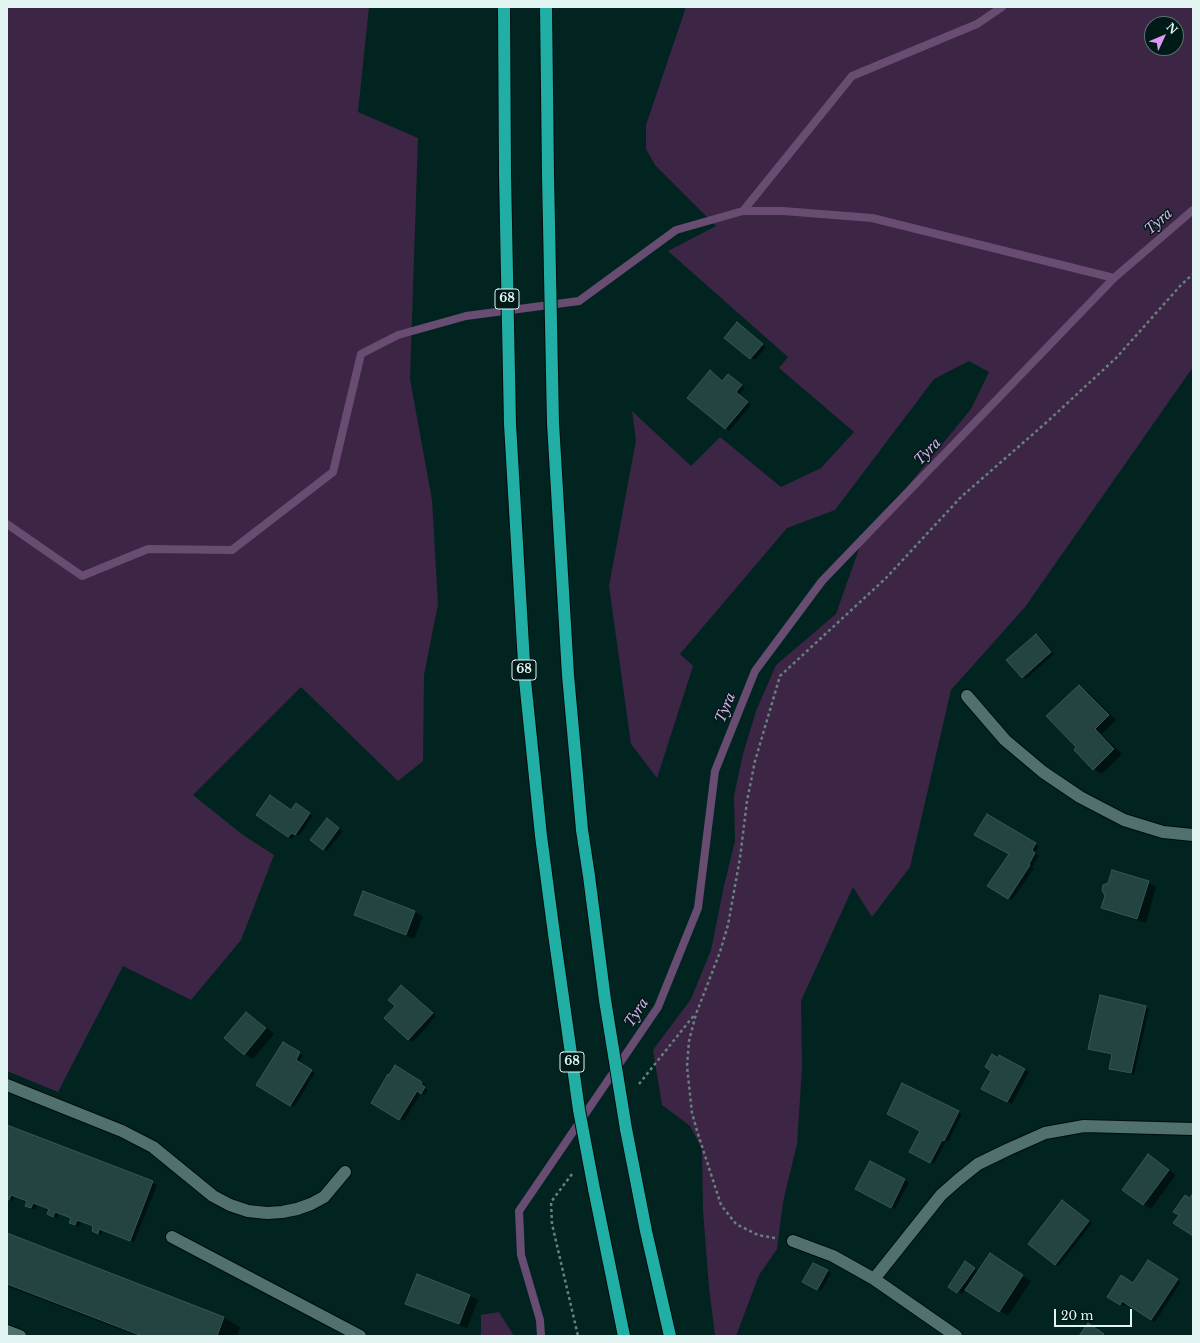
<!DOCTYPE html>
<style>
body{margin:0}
#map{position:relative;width:1200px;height:1343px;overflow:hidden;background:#022421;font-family:"Libre Baskerville",serif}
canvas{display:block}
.frame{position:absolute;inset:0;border:8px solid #e3f5f3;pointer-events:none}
.north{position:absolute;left:1144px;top:16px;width:40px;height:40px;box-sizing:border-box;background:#001a18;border:1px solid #5b7270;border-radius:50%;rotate:46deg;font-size:11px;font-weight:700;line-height:16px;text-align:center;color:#e3f5f3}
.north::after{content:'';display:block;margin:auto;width:14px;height:18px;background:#dd99f4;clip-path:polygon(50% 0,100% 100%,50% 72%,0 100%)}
.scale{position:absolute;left:1054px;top:1309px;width:78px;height:18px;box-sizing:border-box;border:2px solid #e3f5f3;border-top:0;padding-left:5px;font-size:12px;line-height:14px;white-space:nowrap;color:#e3f5f3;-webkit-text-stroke:3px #001a18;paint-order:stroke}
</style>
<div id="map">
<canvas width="1200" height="1343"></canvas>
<div class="frame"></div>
<div class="north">N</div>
<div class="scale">20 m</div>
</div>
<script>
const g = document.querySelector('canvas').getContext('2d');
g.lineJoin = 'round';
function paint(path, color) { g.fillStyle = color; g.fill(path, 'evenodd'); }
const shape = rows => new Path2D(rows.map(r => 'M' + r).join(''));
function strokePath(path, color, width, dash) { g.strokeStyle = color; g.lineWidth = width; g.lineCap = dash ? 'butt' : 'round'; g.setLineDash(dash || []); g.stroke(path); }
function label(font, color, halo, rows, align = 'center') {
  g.font = font + ' "Libre Baskerville",serif'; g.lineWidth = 3; g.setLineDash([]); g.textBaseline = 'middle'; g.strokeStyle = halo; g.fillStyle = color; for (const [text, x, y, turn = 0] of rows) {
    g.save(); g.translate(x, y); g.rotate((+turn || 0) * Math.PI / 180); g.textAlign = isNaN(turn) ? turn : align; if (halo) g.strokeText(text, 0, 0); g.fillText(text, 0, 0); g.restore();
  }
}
const green = shape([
 [7,7,369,7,358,112,418,138,410,379,432,500,438,604,424,675,423,761,398,781,301,687,193,795,243,835,274,855,241,940,191,1000,123,966,58,1092,7,1071],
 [686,7,1193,7,1193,367,1025,607,951,690,910,867,872,917,853,887,801,1001,802,1067,797,1144,783,1202,777,1249,759,1275,736,1336,715,1336,709,1287,703,1211,702,1149,690,1126,662,1105,653,1050,691,999,711,950,724,886,735,841,734,796,743,754,756,711,776,665,836,614,861,543,971,409,989,372,969,361,934,379,835,510,787,528,680,654,693,666,657,778,631,744,609,586,636,440,632,411,691,466,720,437,781,487,821,468,854,432,779,368,788,357,668,251,716,226,655,165,646,149,646,125],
 [1152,24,1176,24,1176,48,1152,48],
 [499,1312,514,1336,481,1336,481,1315]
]);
const shadow = shape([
 [741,326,766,347,755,360,726,338],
 [714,374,723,381,729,375,745,388,739,395,751,405,729,431,688,397],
 [1036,635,1040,637,1054,654,1026,679,1022,677],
 [1079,686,1087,691,1116,720,1102,734,1122,754,1102,774,1094,769,1075,750,1078,747],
 [300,806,313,816,299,836,296,834,292,839,257,815,291,811],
 [987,816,1039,846,1035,853,1039,856,1032,867,1034,868,1012,900,989,886,1010,853],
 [331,822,343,831,327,851,323,849],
 [1148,882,1156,887,1146,923,1110,912,1102,908],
 [364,892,415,912,423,917,414,939,363,919,355,915],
 [402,986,436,1016,413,1042,385,1018,396,1006],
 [1145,1007,1149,1009,1134,1075,1114,1070,1110,1068,1113,1055,1093,1050,1089,1048],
 [247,1013,255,1018,274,1034,253,1059,245,1054],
 [283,1043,303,1055,299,1063,315,1073,294,1107,258,1085],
 [1000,1057,1029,1072,1012,1104,983,1088],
 [396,1066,426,1085,424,1087,428,1090,425,1095,421,1093,404,1121,372,1102],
 [958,1112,962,1114,948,1142,946,1141,934,1164,914,1154,921,1131],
 [7,1126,157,1185,134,1242,103,1230,101,1235,96,1233,94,1227,81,1222,79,1227,74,1225,72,1218,59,1213,57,1218,52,1216,50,1210,37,1205,35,1210,30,1208,28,1201,15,1196,13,1201,7,1198],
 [1156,1160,1176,1175,1151,1209,1143,1204],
 [870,1162,909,1182,895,1209,857,1189],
 [1066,1204,1092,1223,1059,1266,1056,1264],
 [7,1234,224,1318,240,1327,237,1336,137,1336,7,1286],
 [998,1259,1031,1281,1008,1316,965,1289,962,1294,949,1286,970,1266,980,1272],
 [1152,1263,1181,1282,1155,1322,1127,1303,1124,1306,1109,1297,1133,1284],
 [813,1264,831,1273,821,1291,804,1282],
 [470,1296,478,1300,467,1328,414,1308,406,1303]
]);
const stream = shape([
 [743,211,852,76,977,24,1002,7],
 [7,524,82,576,148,549,232,550,333,472,361,354,398,335,466,316,579,301,676,230,743,211,783,211,872,218,1114,278],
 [541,1336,540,1320,521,1255,519,1211,658,1007,698,908,715,771,755,671,822,581,1114,278,1193,210]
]);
const building = shape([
 [737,322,763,344,750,359,724,338,737,322],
 [710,370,722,381,728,374,742,385,736,392,748,402,725,429,687,398,710,370],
 [1036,634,1051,652,1022,678,1006,660,1036,634],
 [1079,685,1109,715,1095,729,1114,749,1093,770,1074,750,1076,747,1046,716,1079,685],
 [270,795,291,810,296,803,310,813,295,835,292,833,288,837,256,815,270,795],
 [987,814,1036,843,1032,850,1035,853,1029,864,1030,865,1008,899,987,886,1009,854,974,835,987,814],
 [327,818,339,828,323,850,310,840,327,818],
 [1112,870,1149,881,1137,919,1101,908,1105,896,1102,890,1103,885,1108,883,1112,870],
 [363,891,415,911,406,935,354,915,363,891],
 [401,985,433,1013,408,1040,384,1018,395,1006,388,1000,401,985],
 [1100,995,1146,1006,1131,1073,1109,1069,1112,1054,1088,1049,1100,995],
 [246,1012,266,1028,244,1055,224,1038,246,1012],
 [283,1042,300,1052,296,1060,312,1070,290,1106,256,1085,283,1042],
 [992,1054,998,1058,999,1055,1025,1069,1007,1102,981,1089,991,1071,985,1067,992,1054],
 [395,1065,422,1082,421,1084,425,1087,421,1094,417,1091,399,1120,371,1103,388,1074,389,1075,395,1065],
 [902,1083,959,1111,944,1141,942,1140,930,1163,909,1152,920,1131,887,1114,902,1083],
 [7,1125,153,1181,130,1241,99,1229,98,1234,92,1231,93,1226,77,1220,75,1225,69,1223,71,1218,55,1212,53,1217,47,1214,49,1209,33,1203,31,1208,25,1206,27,1201,11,1195,9,1200,7,1199,7,1125],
 [1148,1154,1169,1170,1143,1205,1122,1190,1148,1154],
 [870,1161,905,1179,891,1208,855,1189,870,1161],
 [1193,1193,1193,1236,1173,1223,1179,1215,1173,1212,1185,1195,1190,1198,1193,1193],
 [1062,1200,1089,1221,1055,1265,1028,1244,1062,1200],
 [7,1233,224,1317,217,1336,142,1336,7,1284,7,1233],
 [990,1253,1023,1275,999,1312,965,1290,990,1253],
 [1148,1260,1178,1279,1151,1320,1122,1301,1120,1305,1107,1297,1121,1275,1133,1283,1148,1260],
 [965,1261,975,1268,957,1293,948,1287,965,1261],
 [813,1263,828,1270,817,1290,802,1282,813,1263],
 [417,1274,470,1295,459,1324,405,1304,417,1274],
 [1088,1323,1104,1334,1103,1336,1079,1336,1088,1323]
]);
const path = shape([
 [639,1084,695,1014],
 [572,1174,551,1202,552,1224,578,1336],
 [775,1238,758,1235,736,1224,721,1205,698,1134,692,1113,687,1066,689,1041,696,1014,720,952,728,925,740,858,747,801,755,761,780,676,886,578,961,497,1048,421,1116,358,1181,285,1193,274]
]);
const lane = shape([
 [172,1237,360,1336],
 [7,1331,20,1336]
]);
const street = shape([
 [967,696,1005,740,1043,772,1080,797,1124,820,1163,832,1193,835],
 [7,1085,122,1131,153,1147,213,1196,230,1205,248,1211,267,1213,282,1212,297,1209,311,1204,324,1197,345,1172],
 [793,1241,833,1256,874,1279,956,1336],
 [874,1279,941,1195,958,1180,978,1164,1009,1149,1045,1133,1084,1126,1193,1129]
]);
const highway = shape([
 [504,7,505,174,510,424,525,680,541,836,554,934],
 [546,7,548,174,553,423,568,675,582,830,589,876],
 [626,1129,646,1231,670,1336],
 [594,1189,624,1336]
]);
const highwayBridge = shape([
 [589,876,605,1000,626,1129],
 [554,934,579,1110,594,1189]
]);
const shields = [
 [507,299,24],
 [524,670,24],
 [572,1062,24]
];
const shieldNames = [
 ["68",507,299],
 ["68",524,670],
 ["68",572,1062]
];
const waterNames = [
 ["Tyra",1159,222,-41],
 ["Tyra",928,452,-46],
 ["Tyra",726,708,-68],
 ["Tyra",637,1013,-57]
];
paint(green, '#3d2545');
paint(shadow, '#0007');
strokePath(stream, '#684c72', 8);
paint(building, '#244441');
strokePath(building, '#375754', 1);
strokePath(lane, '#000c0a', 14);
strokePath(street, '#000c0a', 14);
strokePath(highway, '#000c0a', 14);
strokePath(path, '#66817e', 2.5, [3, 3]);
strokePath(lane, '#50716d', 12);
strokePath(street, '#50716d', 12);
strokePath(highway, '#21afa5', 12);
strokePath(highwayBridge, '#000c0a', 14, []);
strokePath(highwayBridge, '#21afa5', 12);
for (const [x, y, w] of shields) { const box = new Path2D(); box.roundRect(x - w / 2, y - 10, w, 20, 3); g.fillStyle = '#001a18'; g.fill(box); strokePath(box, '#e3f5f3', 1); }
label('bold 12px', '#e3f5f3', null, shieldNames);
label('italic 14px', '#deafee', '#001a18', waterNames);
</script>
